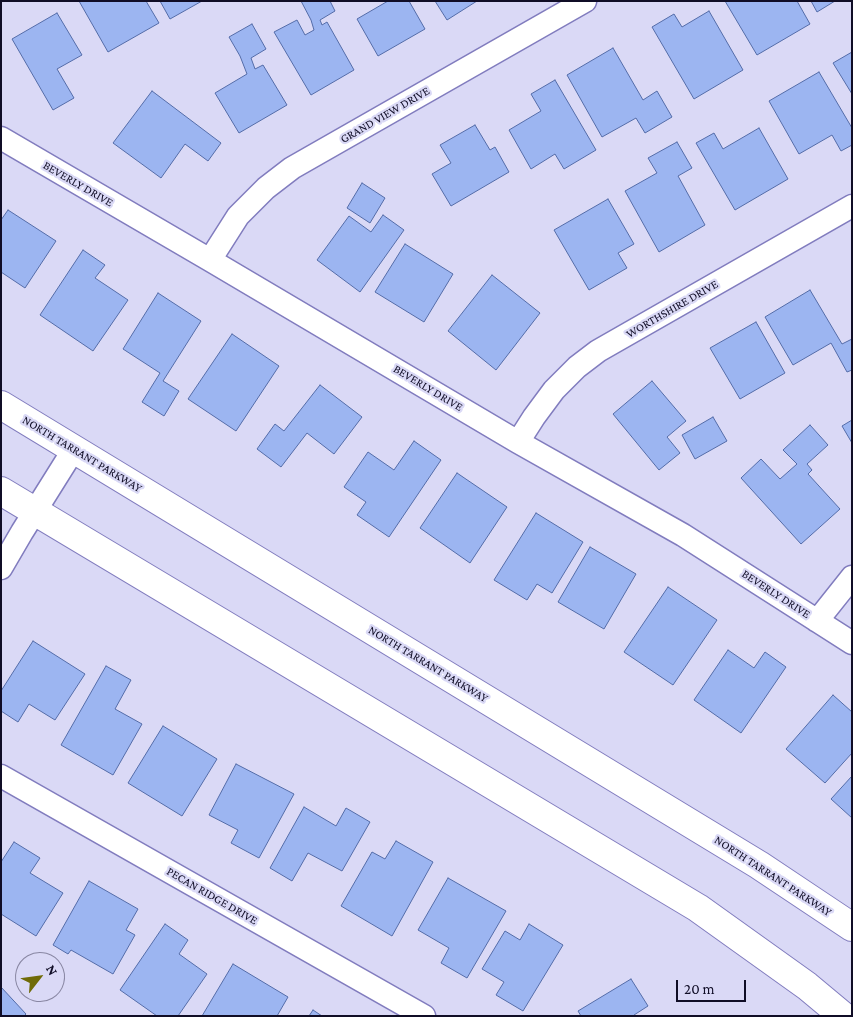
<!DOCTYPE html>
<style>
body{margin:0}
#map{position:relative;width:853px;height:1017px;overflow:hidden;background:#dad9f6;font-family:"Crimson Pro",serif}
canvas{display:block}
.frame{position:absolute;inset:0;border:2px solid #100d26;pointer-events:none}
.north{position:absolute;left:15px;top:952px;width:50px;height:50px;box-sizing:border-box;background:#dad9f6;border:1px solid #8987a3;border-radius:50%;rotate:60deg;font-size:14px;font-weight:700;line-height:20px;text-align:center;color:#100d26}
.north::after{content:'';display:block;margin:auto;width:18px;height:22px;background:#706b08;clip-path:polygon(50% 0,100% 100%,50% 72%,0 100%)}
.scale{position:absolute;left:676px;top:980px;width:70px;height:22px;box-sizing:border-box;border:2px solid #100d26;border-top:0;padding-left:6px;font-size:15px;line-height:18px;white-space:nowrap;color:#100d26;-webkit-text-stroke:4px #dad9f6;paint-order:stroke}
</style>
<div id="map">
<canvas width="853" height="1017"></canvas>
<div class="frame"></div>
<div class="north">N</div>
<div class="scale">20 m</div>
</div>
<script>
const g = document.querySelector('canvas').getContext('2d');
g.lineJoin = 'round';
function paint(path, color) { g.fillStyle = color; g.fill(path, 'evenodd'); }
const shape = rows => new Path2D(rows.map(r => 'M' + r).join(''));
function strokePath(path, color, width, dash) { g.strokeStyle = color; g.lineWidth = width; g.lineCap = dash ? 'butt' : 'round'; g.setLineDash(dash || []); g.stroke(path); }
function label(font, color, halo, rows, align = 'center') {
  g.font = font + ' "Crimson Pro",serif'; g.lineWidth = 4.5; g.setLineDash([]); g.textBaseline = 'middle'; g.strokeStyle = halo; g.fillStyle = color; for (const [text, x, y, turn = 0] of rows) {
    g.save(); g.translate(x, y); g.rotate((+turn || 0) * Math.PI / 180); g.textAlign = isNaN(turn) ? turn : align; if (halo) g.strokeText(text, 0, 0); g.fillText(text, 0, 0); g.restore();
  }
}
const building = shape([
 [79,1,146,1,159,23,108,52,79,1],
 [160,1,202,1,170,19,160,1],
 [301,1,330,1,335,11,320,20,322,25,327,22,354,70,311,95,274,32,297,20,305,35,314,30,311,20,301,1],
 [388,1,409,1,425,29,378,56,357,19,388,1],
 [435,1,477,1,447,20,435,1],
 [725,1,797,1,810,24,757,55,725,1],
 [811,1,835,1,817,12,811,1],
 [709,11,743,70,694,99,652,27,674,14,682,27,709,11],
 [57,13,82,55,57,69,74,98,53,110,12,39,57,13],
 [252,24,266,49,251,58,255,69,263,65,287,105,239,133,215,93,247,74,240,56,229,37,252,24],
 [613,48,643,100,657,91,672,117,645,133,636,118,602,137,567,75,613,48],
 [852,52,852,94,833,63,852,52],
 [819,72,852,128,852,145,841,151,832,135,799,154,769,101,819,72],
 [555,80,596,150,564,169,555,154,531,169,509,130,541,111,531,94,555,80],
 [152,91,221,143,208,161,185,144,161,178,113,143,152,91],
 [475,125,490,150,495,147,509,172,451,206,432,174,451,163,440,145,475,125],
 [759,128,788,179,735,210,696,143,714,133,723,149,759,128],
 [677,142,692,168,678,176,705,225,659,252,625,191,657,173,648,158,677,142],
 [362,183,385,198,370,223,347,208,362,183],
 [608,199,634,244,618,253,627,268,589,290,554,230,608,199],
 [8,210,56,241,25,288,1,272,1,220,8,210],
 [383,215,404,230,360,292,317,260,349,216,371,232,383,215],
 [405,244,453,274,424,322,375,292,405,244],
 [83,250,105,265,95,278,128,300,93,351,40,315,83,250],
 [492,275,540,313,496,370,448,331,492,275],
 [810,290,842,344,852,339,852,370,847,372,831,343,793,365,765,317,810,290],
 [158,293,201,321,163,381,179,391,164,416,142,402,160,373,123,349,158,293],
 [756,322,785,373,740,399,710,348,756,322],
 [232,334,279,366,236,431,188,399,232,334],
 [652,381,686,421,667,437,680,453,659,470,613,414,652,381],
 [320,385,362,417,334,454,307,433,281,467,257,449,275,424,284,431,320,385],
 [713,417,727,441,695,459,682,435,713,417],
 [852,420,852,443,842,426,852,420],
 [810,425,828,445,807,464,812,470,808,474,840,509,801,544,741,478,761,459,780,479,797,464,783,450,810,425],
 [414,441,441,460,389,537,357,515,366,502,344,487,368,452,394,470,414,441],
 [457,473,507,507,470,563,420,528,457,473],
 [536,513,583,542,552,593,537,584,527,600,494,580,536,513],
 [590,547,636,574,604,629,558,602,590,547],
 [668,587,717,620,673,685,624,652,668,587],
 [33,641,85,674,55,720,29,704,18,722,1,711,1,691,33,641],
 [728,650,754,668,765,652,786,667,741,733,694,700,728,650],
 [106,666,131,680,115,709,142,724,113,775,61,745,106,666],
 [833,695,852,712,852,753,825,783,786,749,833,695],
 [163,726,217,759,182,816,128,783,163,726],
 [236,764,294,794,259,858,231,843,238,830,209,815,236,764],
 [852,776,852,818,831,799,852,776],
 [304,807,336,826,346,808,370,822,342,871,308,853,292,881,270,868,304,807],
 [396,841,433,862,392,936,341,906,372,852,385,859,396,841],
 [14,842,40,858,30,873,63,893,36,936,1,914,1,862,14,842],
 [448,878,506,911,467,978,441,963,449,948,418,930,448,878],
 [89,881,138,909,126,930,135,935,113,974,71,950,68,954,53,945,89,881],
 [165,924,188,940,179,954,207,974,178,1016,157,1016,120,990,165,924],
 [529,924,563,945,523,1011,496,995,504,982,482,969,505,931,520,940,529,924],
 [233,964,288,997,277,1016,202,1016,233,964],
 [631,979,648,1006,634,1015,635,1016,581,1016,578,1011,631,979],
 [1,987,26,1014,24,1016,1,1016,1,987],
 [313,1010,322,1016,309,1016,313,1010]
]);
const minor = shape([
 [1,138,210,260,518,442,683,535,852,643],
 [210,260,238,216,266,188,292,168,585,1],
 [518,442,534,417,554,390,577,367,598,351,852,206],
 [1,568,22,532,74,449],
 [817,621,852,577],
 [1,776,424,1016]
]);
const primary = shape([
 [1,405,759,865,852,927],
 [1,491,698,908,807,986,843,1016]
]);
const streetNames = [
 ["GRAND VIEW DRIVE",385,115,-30],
 ["BEVERLY DRIVE",78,184,30],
 ["WORTHSHIRE DRIVE",672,309,-30],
 ["BEVERLY DRIVE",428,388,31],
 ["NORTH TARRANT PARKWAY",82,454,31],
 ["BEVERLY DRIVE",776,594,33],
 ["NORTH TARRANT PARKWAY",428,664,31],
 ["NORTH TARRANT PARKWAY",773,876,33],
 ["PECAN RIDGE DRIVE",212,896,30]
];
paint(building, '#9cb5f1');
strokePath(building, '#546ca8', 1);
strokePath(minor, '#817cbe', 25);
strokePath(primary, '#817cbe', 30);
strokePath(minor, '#fff', 22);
strokePath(primary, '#fff', 28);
label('12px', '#100d26', '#dad9f6', streetNames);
</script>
